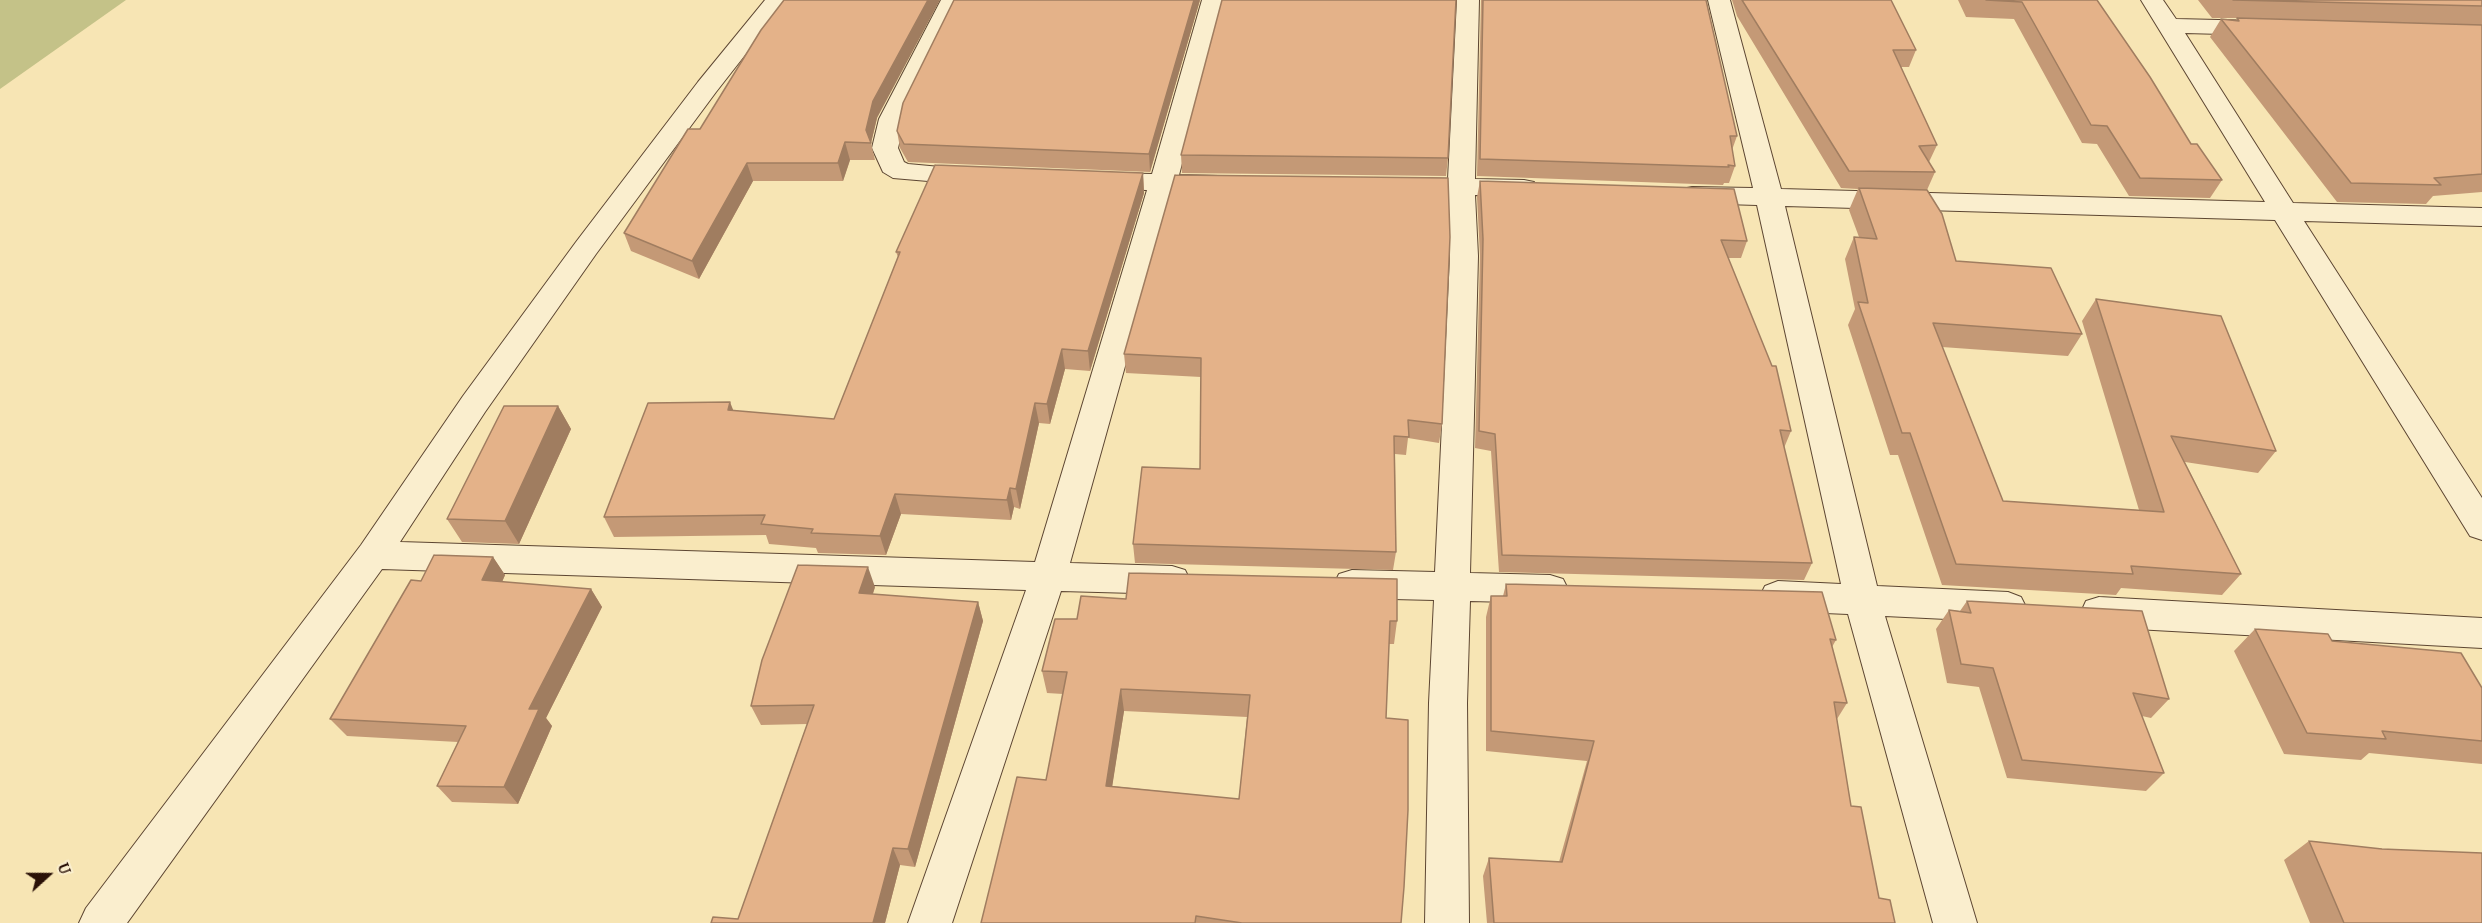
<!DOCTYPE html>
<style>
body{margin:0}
#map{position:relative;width:2482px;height:923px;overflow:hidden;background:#f7e5b4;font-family:"Gentium Book Plus",serif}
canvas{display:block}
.north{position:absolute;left:18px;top:845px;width:60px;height:60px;-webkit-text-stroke:4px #faeece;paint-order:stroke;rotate:69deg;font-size:16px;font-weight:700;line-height:24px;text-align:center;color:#2a1107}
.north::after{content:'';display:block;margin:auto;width:21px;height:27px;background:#2a1107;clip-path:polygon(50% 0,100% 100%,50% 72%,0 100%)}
</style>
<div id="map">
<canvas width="2482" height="923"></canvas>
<div class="north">U</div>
</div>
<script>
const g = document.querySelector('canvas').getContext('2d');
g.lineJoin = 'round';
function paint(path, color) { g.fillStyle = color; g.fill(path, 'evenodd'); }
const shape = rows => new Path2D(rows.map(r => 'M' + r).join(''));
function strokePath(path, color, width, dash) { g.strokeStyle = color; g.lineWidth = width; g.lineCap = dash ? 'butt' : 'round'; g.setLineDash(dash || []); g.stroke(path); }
const green = shape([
 [0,0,126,0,0,89]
]);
const street = shape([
 [765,0,788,0,716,92,596,254,485,412,400,542,1035,562,1147,190,1099,189,1090,187,1086,181,1090,175,1099,173,1152,174,1202,0,1224,0,1179,175,1218,176,1228,178,1231,184,1228,190,1218,192,1174,191,1070,563,1172,566,1185,570,1190,580,1185,590,1172,594,1061,591,952,923,908,923,1026,590,382,569,127,923,79,923,86,908,361,545,463,396,576,242,698,82,765,0],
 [941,0,963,0,905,119,898,148,904,162,908,164,984,171,988,177,984,183,975,185,893,178,883,172,872,148,879,119,941,0],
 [1457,0,1479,0,1475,179,1524,180,1534,182,1537,188,1534,194,1524,196,1475,195,1478,256,1470,573,1550,575,1563,579,1568,589,1563,599,1550,603,1470,601,1467,703,1469,923,1425,923,1429,703,1434,600,1352,598,1339,594,1334,584,1339,574,1352,570,1435,572,1450,256,1448,195,1405,194,1395,192,1392,186,1395,180,1405,178,1448,179,1457,0],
 [1708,0,1730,0,1781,189,2265,202,2141,0,2163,0,2176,19,2260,21,2268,23,2272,28,2268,33,2260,35,2185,33,2293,203,2482,208,2482,226,2304,221,2482,498,2482,540,2470,536,2275,220,1785,206,1877,586,2008,592,2021,597,2026,607,2021,617,2008,622,1885,616,1977,923,1933,923,1848,614,1778,611,1765,606,1760,596,1765,586,1778,581,1841,584,1757,205,1692,203,1682,201,1678,195,1682,189,1692,187,1753,188,1708,0],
 [2099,597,2482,618,2482,648,2099,627,2086,623,2081,612,2086,601,2099,597]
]);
const wall = shape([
 [1200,0,1150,172,908,162,900,148,897,131],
 [1481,0,1706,0,1737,136,1732,150,1735,166,1729,183,1724,183,1723,185,1477,176],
 [1732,0,1891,0,1916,50,1909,67,1901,67,1937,145,1929,162,1935,172,1927,190,1956,261,2082,334,2068,356,1942,347,2003,501,2139,510,2082,321,2096,299,2276,451,2258,473,2185,462,2241,574,2222,595,2121,588,2116,595,1942,585,1898,455,1890,455,1848,325,1855,309,1845,259,1854,237,1859,237,1849,210,1858,189,1841,188,1737,16],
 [1958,0,2097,0,2191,144,2222,180,2210,198,2129,196,2097,144,2082,143,2014,19,1966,17],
 [2198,0,2482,0,2482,192,2433,196,2426,204,2337,202,2210,37,2221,19,2236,21,2237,18,2212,18],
 [877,118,871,143,875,160,850,160,843,181,753,181,699,279,631,251,624,233,700,129],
 [1181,155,1448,158,1446,176,1182,173],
 [1143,173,1144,193,1090,371,1065,369,1050,424,1039,423,1020,509,1014,507,1011,520,901,514,886,555,818,553,816,548,769,544,766,535,614,537,604,517,834,419,898,257,896,252],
 [1175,175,1442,424,1439,443,1408,438,1406,455,1395,454,1396,552,1393,570,1135,563,1133,544,1200,469,1201,377,1126,373,1124,354],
 [1480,181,1747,241,1741,258,1728,258,1791,431,1784,448,1812,563,1804,580,1499,572,1491,451,1475,448,1480,256,1477,197],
 [558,406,571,429,519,544,462,542,447,519],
 [493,557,505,575,502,582,591,589,602,607,546,718,552,726,518,804,452,802,437,786,458,742,347,736,330,719,421,581],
 [1506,584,1836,640,1832,647,1847,703,1837,719,1851,806,1879,898,1895,923,1487,923,1483,876,1489,858,1559,862,1587,761,1486,751,1486,617,1491,596,1503,596],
 [875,587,873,594,978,602,983,621,915,867,900,865,885,923,711,923,738,919,807,724,761,725,751,706],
 [1081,596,1397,621,1394,644,1389,644,1386,718,1401,923,981,923,1046,780,1063,694,1047,693,1042,671,1077,619],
 [1124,711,1247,717,1239,799,1112,786],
 [1967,601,2169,699,2151,718,2142,716,2164,773,2146,791,2007,778,1979,687,1947,683,1936,629,1949,610,1960,611],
 [2255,629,2332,641,2482,688,2482,764,2369,753,2361,760,2284,754,2234,651],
 [2309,841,2382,849,2482,923,2310,923,2284,860]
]);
const shadedWall = shape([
 [928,0,940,0,877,118,871,143,866,130,873,101],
 [1194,0,1200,0,1150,172,1149,154],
 [845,142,850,160,843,181,838,163],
 [747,163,753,181,699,279,692,261],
 [1143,173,1144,193,1090,371,1088,351],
 [1062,349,1065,369,1050,424,1047,404],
 [730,402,738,422,728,410],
 [1035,403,1039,423,1020,509,1016,489],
 [558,406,571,429,519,544,505,521],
 [1010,488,1014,507,1011,520,1007,500],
 [895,494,901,514,886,555,880,536],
 [493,557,505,575,495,598,482,580],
 [868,567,875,587,866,613,859,593],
 [591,589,602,607,546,718,552,726,518,804,504,787,529,709],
 [978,602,983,621,915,867,908,849],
 [1121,689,1124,711,1109,807,1106,786],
 [893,848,900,865,885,923,873,923]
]);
const building = shape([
 [784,0,928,0,873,101,866,130,871,143,845,142,838,163,747,163,692,261,624,233,688,129,700,129,761,30,784,0],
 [954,0,1194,0,1149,154,904,144,897,131,903,103,954,0],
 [1222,0,1456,0,1448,158,1181,155,1222,0],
 [1483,0,1706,0,1737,136,1730,136,1735,166,1728,165,1729,167,1480,159,1483,0],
 [1742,0,1891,0,1916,50,1893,50,1937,145,1919,146,1935,172,1849,171,1742,0],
 [1986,0,2097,0,2150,77,2191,144,2197,144,2222,180,2140,178,2107,126,2091,125,2022,2,1986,0],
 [2233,0,2482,0,2482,6,2233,0],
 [2237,18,2482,25,2482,174,2434,178,2441,185,2351,183,2221,19,2239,21,2237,18],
 [935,165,1143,173,1088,351,1062,349,1047,404,1035,403,1016,489,1010,488,1007,500,895,494,880,536,811,533,813,529,761,524,765,515,604,517,648,403,730,402,728,410,834,419,900,252,896,252,935,165],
 [1175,175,1448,178,1450,237,1442,424,1408,420,1409,437,1394,436,1396,552,1133,544,1142,467,1200,469,1201,358,1124,354,1175,175],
 [1480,181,1734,189,1747,241,1721,240,1772,366,1776,366,1791,431,1780,430,1812,563,1502,555,1495,434,1479,431,1483,239,1480,181],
 [1859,188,1927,190,1942,214,1956,261,2051,268,2082,334,1933,323,2003,501,2164,512,2096,299,2221,316,2276,451,2171,436,2241,574,2131,566,2133,574,1956,564,1910,433,1902,433,1858,302,1868,303,1854,237,1877,239,1859,188],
 [504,406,558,406,505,521,447,519,504,406],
 [434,555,493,557,482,580,591,589,529,709,539,709,504,787,437,786,466,726,330,719,411,580,421,581,434,555],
 [798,565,868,567,859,593,978,602,908,849,893,848,873,923,711,923,713,917,738,919,814,705,751,706,762,660,798,565],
 [1129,573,1397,579,1397,621,1390,621,1386,718,1408,720,1408,810,1404,887,1401,923,1242,923,1196,916,1195,923,981,923,1017,777,1046,780,1067,672,1042,671,1055,619,1077,619,1081,596,1126,599,1129,573],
 [1121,689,1250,695,1239,799,1106,786,1121,689],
 [1506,584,1822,592,1836,640,1830,639,1847,703,1834,702,1851,806,1861,807,1879,898,1890,900,1895,923,1494,923,1489,858,1562,862,1594,741,1491,731,1491,596,1507,596,1506,584],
 [1967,601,2142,611,2169,699,2133,693,2164,773,2022,760,1993,668,1961,664,1949,610,1971,613,1967,601],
 [2255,629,2328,634,2332,641,2461,653,2482,688,2482,741,2382,731,2386,739,2307,733,2255,629],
 [2309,841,2382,849,2482,853,2482,923,2344,923,2309,841]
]);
paint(green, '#c4c288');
strokePath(street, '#5d4632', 2);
paint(street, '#faeece');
paint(wall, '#c49976');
paint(shadedWall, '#a07d60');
paint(building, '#e4b289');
strokePath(building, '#a07d60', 1.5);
</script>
